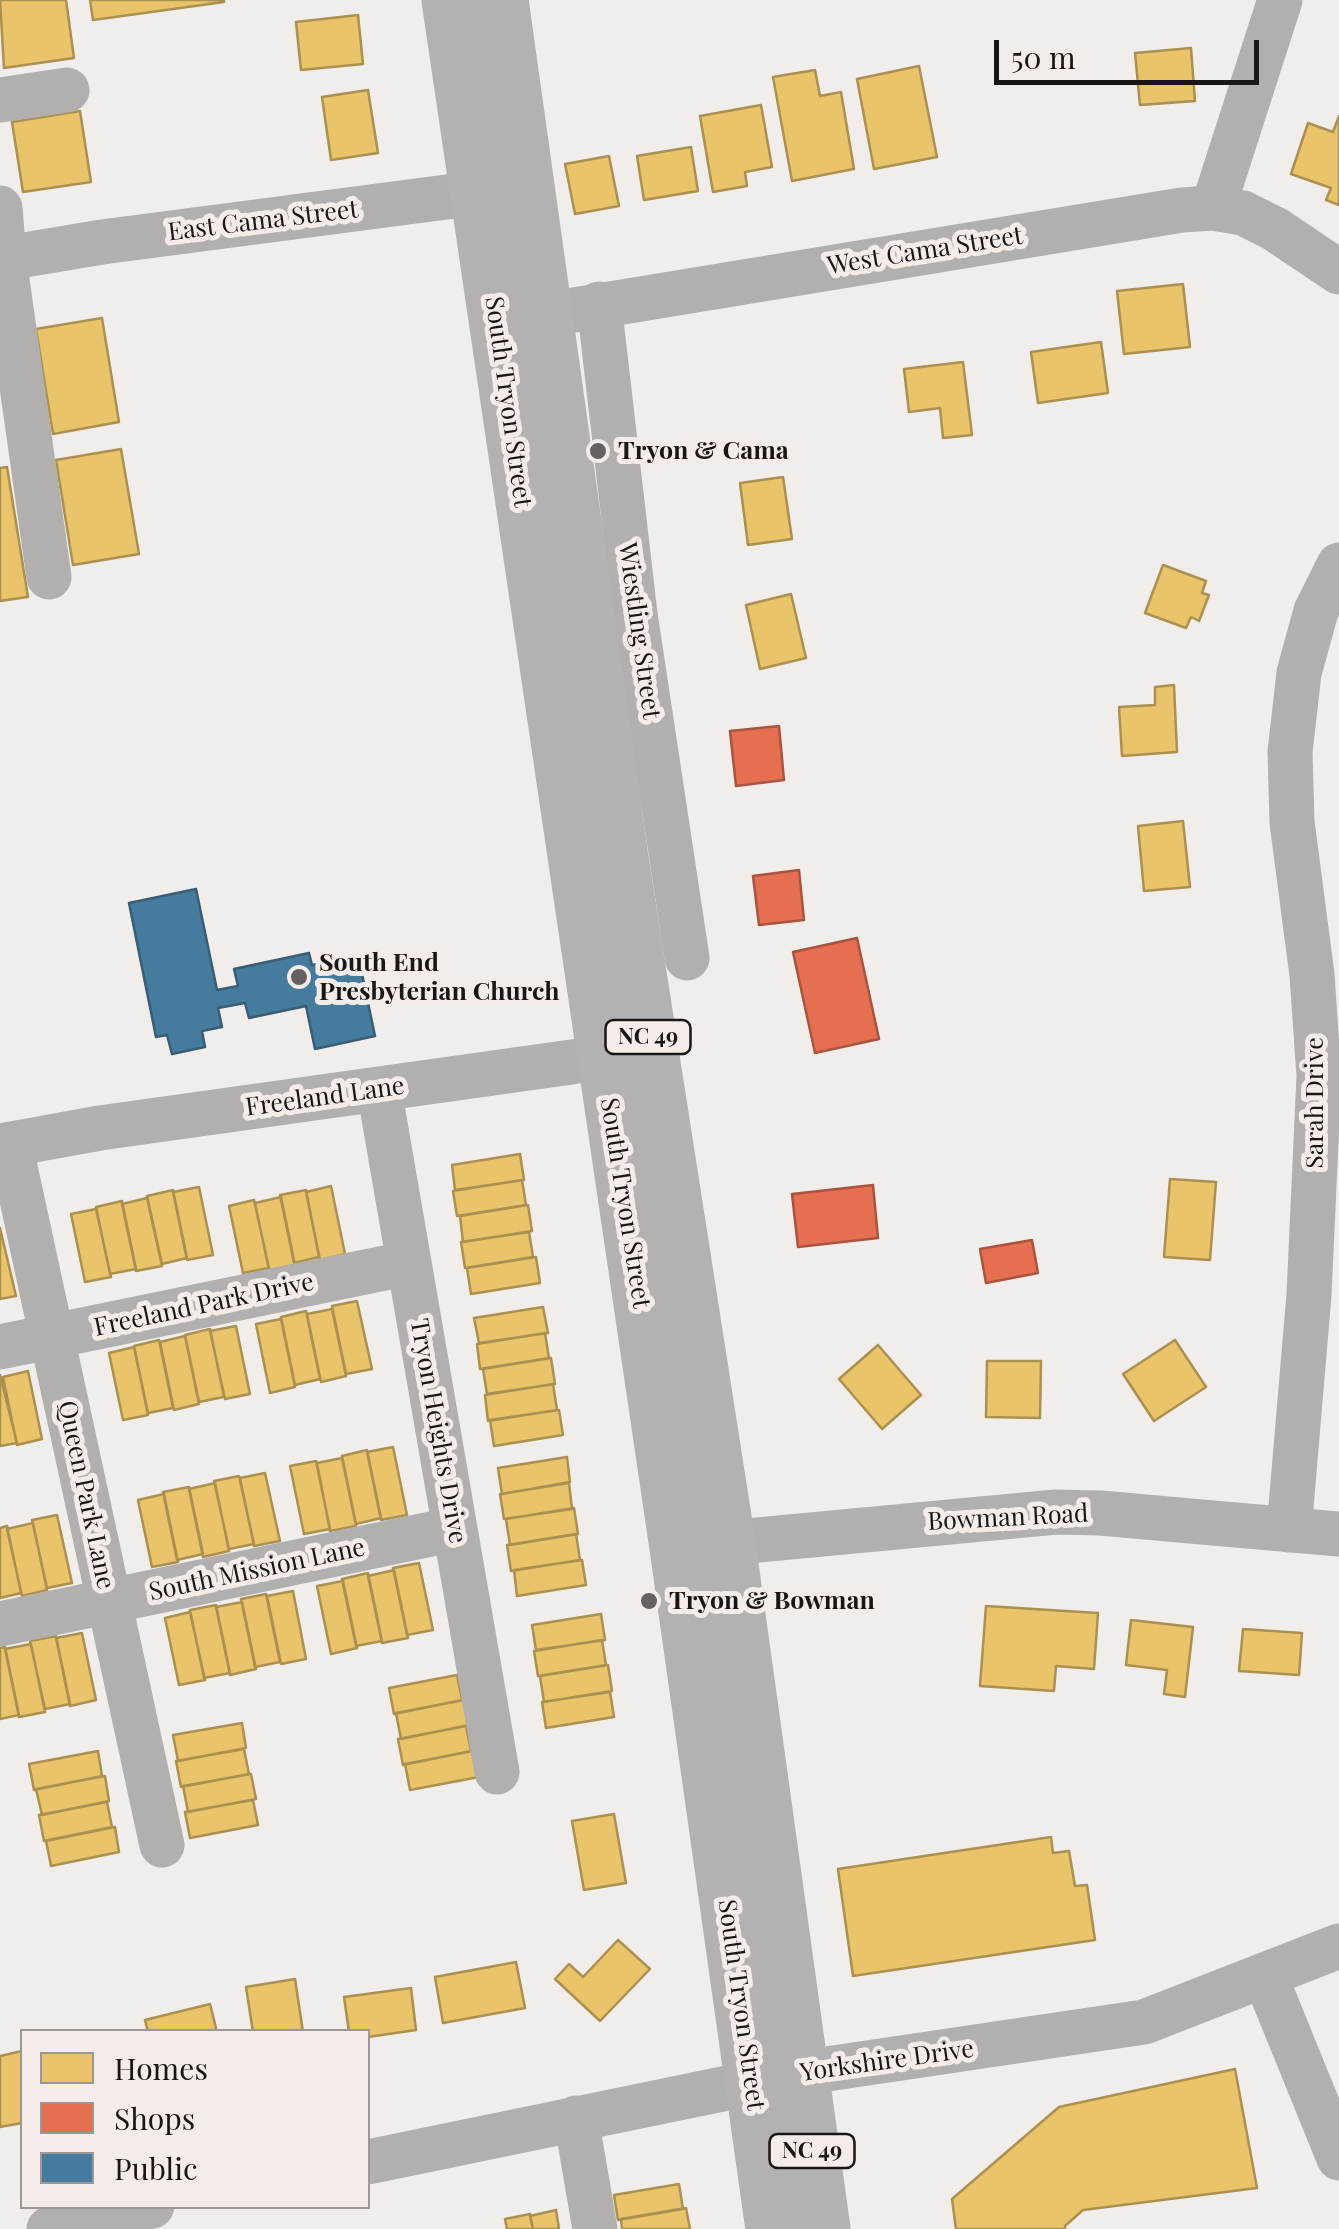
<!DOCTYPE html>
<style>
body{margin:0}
#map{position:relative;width:1339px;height:2229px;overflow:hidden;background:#f0edeb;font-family:"Playfair Display",serif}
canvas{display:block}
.legend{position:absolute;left:20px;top:2029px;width:350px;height:180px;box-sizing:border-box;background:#f3ece8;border:2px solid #9c9694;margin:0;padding:12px 18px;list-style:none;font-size:30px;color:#191615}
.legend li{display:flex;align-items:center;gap:20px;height:50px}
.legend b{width:50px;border:2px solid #9c9694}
.scale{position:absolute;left:994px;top:40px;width:265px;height:45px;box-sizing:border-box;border:5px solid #191615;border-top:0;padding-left:12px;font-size:30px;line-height:35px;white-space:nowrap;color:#191615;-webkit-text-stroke:8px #f3ece8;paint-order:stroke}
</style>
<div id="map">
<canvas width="1339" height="2229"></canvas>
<ul class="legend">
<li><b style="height:28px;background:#e9c46a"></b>Homes</li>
<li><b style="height:28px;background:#e76f51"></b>Shops</li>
<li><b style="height:28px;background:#457b9d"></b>Public</li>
</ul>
<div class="scale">50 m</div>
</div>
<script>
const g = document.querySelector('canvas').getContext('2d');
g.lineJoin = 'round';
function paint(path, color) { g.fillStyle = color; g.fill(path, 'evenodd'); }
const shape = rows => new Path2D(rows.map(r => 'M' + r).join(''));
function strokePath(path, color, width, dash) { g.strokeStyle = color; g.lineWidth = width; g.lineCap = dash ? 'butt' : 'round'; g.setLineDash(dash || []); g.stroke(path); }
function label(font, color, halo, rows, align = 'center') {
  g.font = font + ' "Playfair Display",serif'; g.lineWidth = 10; g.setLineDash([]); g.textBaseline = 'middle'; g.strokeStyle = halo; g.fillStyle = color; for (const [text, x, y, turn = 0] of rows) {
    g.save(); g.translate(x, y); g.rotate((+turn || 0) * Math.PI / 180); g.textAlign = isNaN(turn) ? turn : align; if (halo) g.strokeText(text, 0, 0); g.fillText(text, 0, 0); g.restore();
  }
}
const homes = shape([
 [0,0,66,0,74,58,4,68,0,0],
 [90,0,224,0,224,2,93,20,90,0],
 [358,15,363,64,301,70,296,22,358,15],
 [1191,48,1195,101,1140,105,1135,53,1191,48],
 [919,66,937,157,874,169,857,79,919,66],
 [815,70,820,96,841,92,854,169,792,181,773,77,815,70],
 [368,90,378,153,331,160,322,97,368,90],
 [761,105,772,167,745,172,747,186,713,192,700,116,761,105],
 [80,111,91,182,23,192,12,122,80,111],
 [1339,116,1339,205,1326,200,1331,188,1291,174,1308,123,1333,132,1339,116],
 [691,147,698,191,644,200,637,156,691,147],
 [609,156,619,206,575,214,565,164,609,156],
 [1183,284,1190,347,1124,354,1117,291,1183,284],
 [102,318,119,422,53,434,36,329,102,318],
 [1101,342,1108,393,1038,403,1031,352,1101,342],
 [963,362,972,435,943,438,940,408,909,412,904,369,963,362],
 [121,449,139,554,73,565,56,460,121,449],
 [7,467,28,597,0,601,0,468,7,467],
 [783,477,792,539,748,545,740,483,783,477],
 [1163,565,1206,581,1202,593,1209,595,1199,621,1191,617,1186,628,1145,613,1163,565],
 [791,594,806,658,760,669,746,605,791,594],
 [1174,685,1177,752,1122,756,1119,707,1155,705,1155,687,1174,685],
 [1183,821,1190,887,1144,891,1138,826,1183,821],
 [520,1154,524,1180,455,1190,452,1165,520,1154],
 [1170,1179,1216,1182,1210,1260,1164,1257,1170,1179],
 [522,1180,526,1205,457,1216,453,1191,522,1180],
 [331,1186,345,1254,320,1260,306,1192,331,1186],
 [199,1187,213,1255,187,1260,173,1192,199,1187],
 [173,1190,187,1258,162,1264,147,1196,173,1190],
 [306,1190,319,1257,294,1263,280,1195,306,1190],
 [281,1197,295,1265,269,1270,255,1203,281,1197],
 [147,1198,162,1266,136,1271,122,1204,147,1198],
 [254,1200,269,1268,243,1273,229,1206,254,1200],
 [122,1201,136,1269,110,1274,96,1207,122,1201],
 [528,1205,532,1231,463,1242,460,1216,528,1205],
 [96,1209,111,1277,85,1282,71,1214,96,1209],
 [0,1228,16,1296,0,1299,0,1228],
 [529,1232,533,1257,465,1268,461,1242,529,1232],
 [536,1257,540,1283,471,1294,467,1268,536,1257],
 [357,1301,372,1369,346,1374,332,1306,357,1301],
 [543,1307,548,1333,479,1343,474,1318,543,1307],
 [332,1309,346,1376,321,1382,307,1314,332,1309],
 [306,1311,320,1379,295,1385,281,1317,306,1311],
 [281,1319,295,1387,270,1393,256,1324,281,1319],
 [236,1326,250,1394,225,1399,210,1331,236,1326],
 [210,1329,224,1397,199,1402,185,1335,210,1329],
 [545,1333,549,1358,480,1369,477,1344,545,1333],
 [185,1336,199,1404,174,1410,160,1342,185,1336],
 [159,1340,173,1408,148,1413,134,1346,159,1340],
 [1175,1340,1206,1387,1154,1421,1123,1374,1175,1340],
 [878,1345,921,1395,882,1429,839,1379,878,1345],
 [134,1347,148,1415,123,1420,109,1353,134,1347],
 [551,1358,555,1384,487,1394,483,1369,551,1358],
 [987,1361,1041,1361,1040,1418,986,1417,987,1361],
 [28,1371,42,1439,17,1445,3,1377,28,1371],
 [0,1375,17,1443,0,1446,0,1375],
 [553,1384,557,1410,488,1421,485,1395,553,1384],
 [559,1410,563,1435,494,1446,490,1420,559,1410],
 [393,1447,407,1515,381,1520,367,1452,393,1447],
 [367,1450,381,1518,356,1524,342,1456,367,1450],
 [567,1457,570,1482,502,1494,498,1468,567,1457],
 [342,1458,356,1526,330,1531,317,1463,342,1458],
 [316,1461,330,1529,304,1534,290,1466,316,1461],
 [265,1473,280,1541,254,1546,240,1478,265,1473],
 [239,1476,254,1544,229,1549,214,1481,239,1476],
 [215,1483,229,1551,203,1557,189,1489,215,1483],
 [569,1483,572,1509,504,1519,500,1494,569,1483],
 [189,1487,203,1554,177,1560,163,1492,189,1487],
 [164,1494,178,1562,152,1567,138,1500,164,1494],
 [574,1508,578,1534,510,1545,506,1519,574,1508],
 [57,1515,72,1583,47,1588,32,1520,57,1515],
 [33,1523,47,1590,22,1596,7,1529,33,1523],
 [7,1526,21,1593,0,1598,0,1528,7,1526],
 [576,1534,580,1560,511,1571,507,1545,576,1534],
 [582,1560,586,1585,517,1596,514,1570,582,1560],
 [419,1563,433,1630,407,1635,393,1568,419,1563],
 [394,1570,408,1638,382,1643,368,1576,394,1570],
 [368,1573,382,1641,356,1646,342,1579,368,1573],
 [343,1581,357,1648,331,1654,317,1586,343,1581],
 [293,1591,306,1659,281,1664,267,1596,293,1591],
 [266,1594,280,1662,255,1667,241,1599,266,1594],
 [242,1602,256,1669,230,1675,216,1607,242,1602],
 [216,1605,230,1673,204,1678,190,1610,216,1605],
 [986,1606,1098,1613,1094,1669,1056,1666,1054,1691,980,1686,986,1606],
 [190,1612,205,1680,179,1685,165,1618,190,1612],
 [601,1614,605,1640,536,1650,532,1625,601,1614],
 [1131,1620,1193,1627,1185,1697,1164,1694,1167,1670,1126,1665,1131,1620],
 [1243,1629,1302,1633,1299,1675,1239,1671,1243,1629],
 [82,1633,96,1700,70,1706,56,1638,82,1633],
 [56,1636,70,1704,45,1709,30,1641,56,1636],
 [602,1640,606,1665,538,1676,534,1651,602,1640],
 [31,1644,45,1712,19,1717,5,1649,31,1644],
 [5,1647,19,1715,0,1719,0,1648,5,1647],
 [608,1665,612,1691,544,1702,540,1676,608,1665],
 [457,1675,462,1700,394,1714,389,1688,457,1675],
 [610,1692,614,1717,546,1728,542,1702,610,1692],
 [464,1700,469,1725,401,1739,396,1713,464,1700],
 [242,1723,246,1748,178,1761,173,1735,242,1723],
 [466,1726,471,1751,403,1765,398,1739,466,1726],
 [244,1749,249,1774,181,1787,176,1761,244,1749],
 [98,1751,102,1776,34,1790,29,1764,98,1751],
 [473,1751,479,1777,410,1790,405,1764,473,1751],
 [251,1774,256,1799,188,1812,183,1786,251,1774],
 [105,1776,109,1801,42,1815,36,1789,105,1776],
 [253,1800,258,1825,190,1838,185,1812,253,1800],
 [107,1802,112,1827,44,1841,39,1815,107,1802],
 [614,1814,626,1883,584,1890,572,1821,614,1814],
 [115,1827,119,1852,51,1866,46,1841,115,1827],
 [1051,1837,1053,1853,1069,1851,1075,1886,1087,1885,1095,1940,853,1976,838,1869,1051,1837],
 [618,1940,650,1969,600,2021,555,1979,569,1964,583,1977,618,1940],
 [516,1962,525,2008,443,2023,435,1977,516,1962],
 [295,1979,303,2032,253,2032,246,1987,295,1979],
 [411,1988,416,2030,368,2037,368,2032,349,2032,344,1997,411,1988],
 [210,2004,217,2032,148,2032,145,2020,210,2004],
 [22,2051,22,2123,0,2127,0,2056,22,2051],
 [1235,2069,1257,2188,1083,2210,1065,2226,1065,2229,956,2229,952,2199,1059,2107,1235,2069],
 [679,2184,683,2209,618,2220,614,2195,679,2184],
 [686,2208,690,2229,622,2229,621,2219,686,2208],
 [556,2210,559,2229,533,2229,530,2216,556,2210],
 [530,2214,533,2229,507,2229,505,2219,530,2214]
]);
const shops = shape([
 [779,726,784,780,736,786,730,731,779,726],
 [799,870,804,920,759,925,753,876,799,870],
 [857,938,879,1039,815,1053,793,952,857,938],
 [873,1185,878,1238,798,1247,792,1194,873,1185],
 [1032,1240,1038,1273,986,1283,980,1249,1032,1240]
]);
const public = shape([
 [196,889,217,990,238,986,234,969,309,953,312,965,358,955,375,1036,315,1049,306,1006,249,1018,245,1003,218,1008,222,1027,202,1031,205,1047,172,1054,167,1035,156,1037,129,903,196,889]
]);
const minor = shape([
 [0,100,67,90],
 [0,208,4,259,49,577],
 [1213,208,1280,0],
 [0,259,102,242,508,189],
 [599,304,635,614,687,958],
 [513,320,1182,210,1213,208,1243,213,1275,229,1339,272],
 [379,1089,497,1772],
 [10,1144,162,1845],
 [0,1146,100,1128,636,1053],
 [0,1347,409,1263],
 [1289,1530,1309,1295,1319,1076,1312,975,1292,822,1290,752,1299,673,1316,611,1339,565],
 [694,1546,1056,1512,1100,1513,1339,1534],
 [0,1624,455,1529],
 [1265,1976,1339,2158],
 [576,2118,595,2229],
 [368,2162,800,2073,1144,2022,1339,1946],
 [49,2229,152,2206]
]);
const major = shape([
 [449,0,677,1548,773,2229],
 [501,0,621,858,728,1543,823,2229]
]);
const markers = [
 [598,451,10,"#646160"],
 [299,977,10,"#646160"],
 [649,1601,10,"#646160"]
];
const shields = [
 [648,1037,85],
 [812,2151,85]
];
const shieldNames = [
 ["NC 49",648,1037],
 ["NC 49",812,2151]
];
const streetNames = [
 ["East Cama Street",263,221,-7],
 ["West Cama Street",925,251,-9],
 ["South Tryon Street",508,402,82],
 ["Wiestling Street",639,631,82],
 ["Freeland Lane",325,1097,-8],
 ["Sarah Drive",1315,1103,-90],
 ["South Tryon Street",625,1203,81],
 ["Freeland Park Drive",204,1305,-12],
 ["Tryon Heights Drive",438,1431,80],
 ["Queen Park Lane",86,1495,78],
 ["Bowman Road",1008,1518,-3],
 ["South Mission Lane",257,1570,-12],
 ["South Tryon Street",741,2005,82],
 ["Yorkshire Drive",887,2061,-8]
];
const poiNames = [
 ["Tryon & Cama",618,451],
 ["South End",319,963],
 ["Presbyterian Church",319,992],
 ["Tryon & Bowman",669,1601]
];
paint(homes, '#e9c46a');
strokePath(homes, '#ab9050', 2.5);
paint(shops, '#e76f51');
strokePath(shops, '#a9543f', 2.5);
paint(public, '#457b9d');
strokePath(public, '#385d74', 2.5);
strokePath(minor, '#b1b0af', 45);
strokePath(major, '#b4b2b1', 55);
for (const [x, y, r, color] of markers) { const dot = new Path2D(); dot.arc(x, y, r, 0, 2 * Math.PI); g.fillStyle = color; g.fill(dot); strokePath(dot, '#f3ece8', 4); }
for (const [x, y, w] of shields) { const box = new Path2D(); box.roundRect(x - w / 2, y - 17, w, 34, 8); g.fillStyle = '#f3ece8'; g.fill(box); strokePath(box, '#191615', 2.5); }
label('bold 22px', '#191615', null, shieldNames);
label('25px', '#191615', '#f3ece8', streetNames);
label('bold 25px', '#191615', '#f3ece8', poiNames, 'left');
</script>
